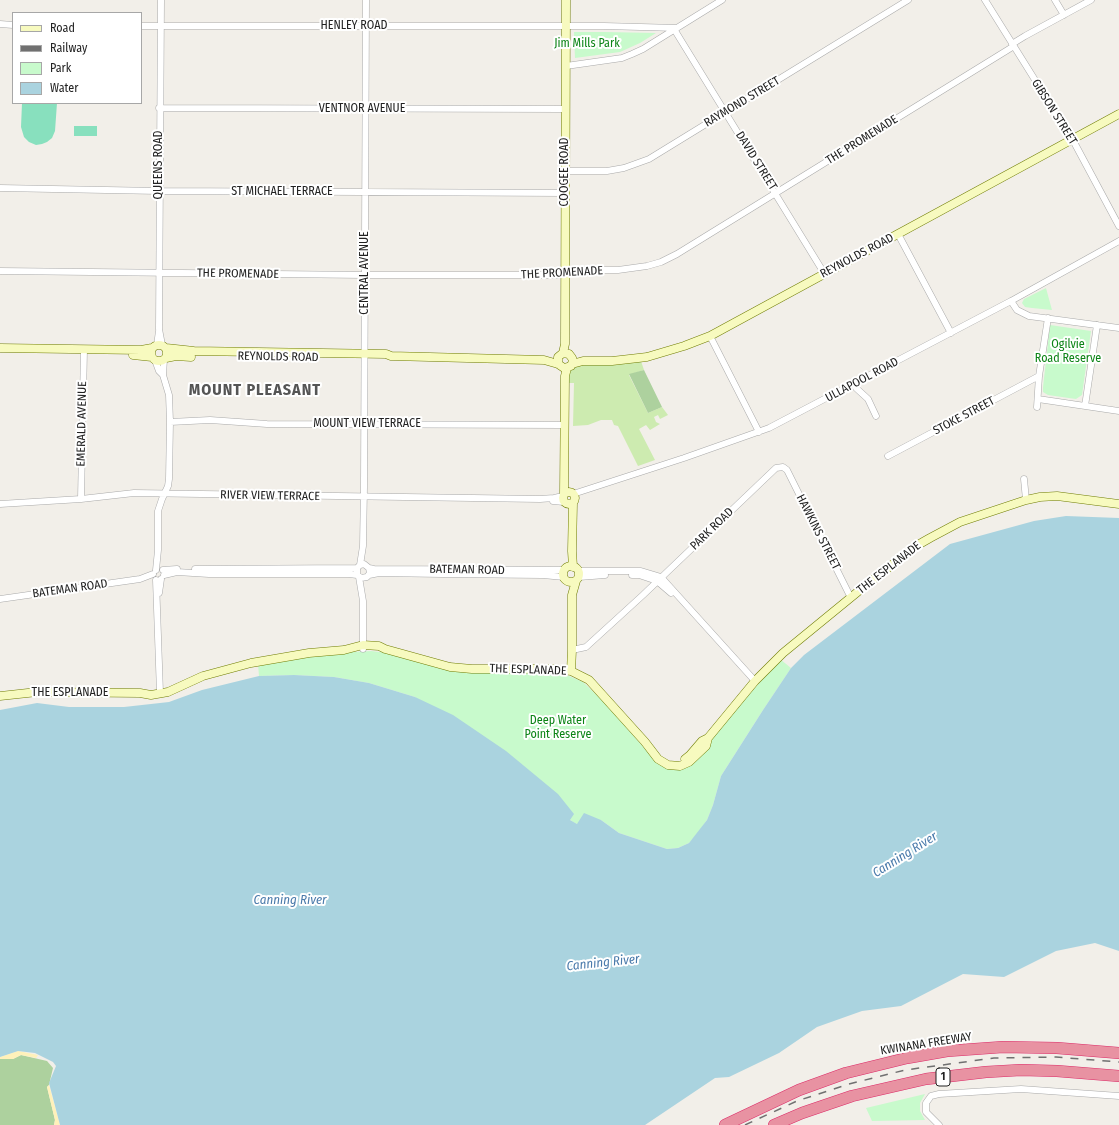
<!DOCTYPE html>
<style>
body{margin:0}
#map{position:relative;width:1119px;height:1125px;overflow:hidden;background:#f2efe9;font-family:"Fira Sans Condensed",sans-serif}
canvas{display:block}
.legend{position:absolute;left:12px;top:12px;width:130px;height:92px;box-sizing:border-box;background:#fff;border:1px solid #a7a7a7;margin:0;padding:5px 7px;list-style:none;font-size:12px;color:#222}
.legend li{display:flex;align-items:center;gap:8px;height:20px}
.legend b{width:20px;border:1px solid #a7a7a7}
</style>
<div id="map">
<canvas width="1119" height="1125"></canvas>
<ul class="legend">
<li><b style="height:5px;background:#f7fabf"></b>Road</li>
<li><b style="height:5px;background:#707070"></b>Railway</li>
<li><b style="height:11px;background:#c8facc"></b>Park</li>
<li><b style="height:11px;background:#aad3df"></b>Water</li>
</ul>
</div>
<script>
const g = document.querySelector('canvas').getContext('2d');
g.lineJoin = 'round';
function paint(path, color) { g.fillStyle = color; g.fill(path, 'evenodd'); }
const shape = rows => new Path2D(rows.map(r => 'M' + r).join(''));
function strokePath(path, color, width, dash) { g.strokeStyle = color; g.lineWidth = width; g.lineCap = dash ? 'butt' : 'round'; g.setLineDash(dash || []); g.stroke(path); }
function label(font, color, halo, rows, align = 'center') {
  g.font = font + ' "Fira Sans Condensed",sans-serif'; g.lineWidth = 4; g.setLineDash([]); g.textBaseline = 'middle'; g.strokeStyle = halo; g.fillStyle = color; for (const [text, x, y, turn = 0] of rows) {
    g.save(); g.translate(x, y); g.rotate((+turn || 0) * Math.PI / 180); g.textAlign = isNaN(turn) ? turn : align; if (halo) g.strokeText(text, 0, 0); g.fillText(text, 0, 0); g.restore();
  }
}
const grass = shape([
 [640,358,644,370,629,375,648,413,662,407,668,415,660,419,658,415,654,417,656,422,660,424,650,430,646,425,639,429,655,460,638,466,618,426,614,425,612,420,601,420,588,425,573,426,574,383,565,383,572,364]
]);
const forest = shape([
 [644,370,662,407,648,413,629,374],
 [21,1055,47,1061,53,1068,49,1085,47,1087,55,1120,54,1125,0,1125,0,1059,13,1059]
]);
const sand = shape([
 [18,1051,38,1055,36,1058,21,1055,13,1059,0,1059,0,1057],
 [49,1085,60,1125,54,1125,55,1120,47,1087]
]);
const park = shape([
 [574,32,604,32,656,33,640,43,620,52,575,58],
 [1046,288,1052,310,1032,308,1025,307,1022,303,1024,299],
 [1050,325,1091,331,1082,395,1076,399,1048,395,1043,392,1043,387],
 [371,651,396,654,431,665,545,672,569,676,583,682,603,701,652,757,679,765,696,756,780,659,791,668,763,710,721,776,713,805,707,820,698,833,689,843,678,848,667,849,619,833,601,820,577,824,573,822,415,697,369,683,334,677,294,675,259,676,258,664,333,653],
 [925,1094,920,1103,920,1111,925,1120,872,1121,866,1108]
]);
const pitch = shape([
 [22,103,57,103,55,131,52,138,47,142,42,144,36,145,29,142,24,137,21,127],
 [74,126,97,126,97,136,74,136]
]);
const water = shape([
 [1066,516,1119,518,1119,951,1095,943,1056,951,1004,977,963,974,901,1006,862,1011,817,1027,779,1053,729,1077,715,1078,645,1125,60,1125,49,1083,56,1066,53,1062,35,1053,18,1051,0,1057,0,710,37,703,69,707,124,707,169,702,202,690,259,676,294,675,334,677,369,683,415,697,453,715,506,751,558,794,574,814,570,820,577,824,584,813,601,820,619,833,667,849,678,848,689,843,707,820,713,805,721,776,763,710,791,668,804,655,950,544,1034,521]
]);
const street = shape([
 [161,0,159,329,162,345],
 [985,0,1075,144,1119,226],
 [1055,0,1064,15],
 [0,24,13,25],
 [141,26,604,26,677,28],
 [674,29,824,273],
 [1012,44,1025,36,1091,0],
 [566,66,622,58,632,54,643,49,722,0],
 [159,108,565,109],
 [565,171,607,171,624,168,649,159,908,0],
 [0,188,159,191,565,193],
 [898,234,951,333],
 [0,271,365,275,562,275,569,270,618,270,647,266,661,262,677,254,1014,46],
 [1011,301,1017,310,1029,316,1119,328],
 [710,336,759,432],
 [157,345,159,331],
 [155,360,159,371,163,375,169,395,170,422,169,479,168,486,162,499,158,511,158,550,156,570],
 [163,375,164,359],
 [854,384,856,388,868,399,876,416],
 [1038,399,1119,411],
 [1085,406,1097,325],
 [1037,407,1039,376,1048,318],
 [170,422,210,420,267,424,565,425],
 [888,456,1039,376],
 [1024,479,1026,500],
 [573,494,684,458,769,428,1011,301,1119,241],
 [81,499,84,349],
 [553,501,564,502],
 [0,504,81,499,134,493,540,499,554,498,563,496],
 [360,565,363,546,364,487,366,0],
 [369,568,370,573,367,577,361,578,357,575,357,568,360,565,364,564,369,568,374,569,564,570],
 [195,569,357,568],
 [163,570,177,569],
 [578,571,641,571,661,577,755,681],
 [164,575,177,572,209,574,349,574,357,575],
 [369,575,379,573,442,574,543,575,564,577],
 [632,575,639,575,657,581,671,593],
 [359,577,363,601,363,649],
 [579,577,605,575],
 [156,580,160,693],
 [159,593,161,579],
 [0,599,140,579,153,574],
 [572,650,586,647,643,595,776,468,783,467,787,470,851,598],
 [939,1125,926,1112,926,1103,931,1096,939,1094,1021,1089,1119,1096]
]);
const secondary = shape([
 '151 353a8 8 0 1 1 16 0a8 8 0 1 1-16 0Z',
 [0,348,141,350,152,348],
 [166,348,194,351,386,354,391,356,544,360,558,364,564,368,571,366,573,361,572,358,569,354,563,353,558,357,558,364],
 [563,353,565,344,566,0],
 [133,355,152,357],
 [166,358,176,356,191,357],
 [572,364,583,361,612,361,647,357,684,346,710,336,1119,114],
 '563 498a6 6 0 1 1 12 0a6 6 0 1 1-12 0Z',
 [564,494,565,376,567,368],
 [573,503,572,551,573,567],
 '563 574a8 8 0 1 1 16 0a8 8 0 1 1-16 0Z',
 [571,671,572,650,572,595,576,581],
 [0,696,37,692,140,693,151,695,168,692,203,676,251,663,309,653,344,650,363,645,379,646,385,649,450,667,472,669,555,669,571,671,589,680,645,742,658,759,668,765,680,766,689,762,706,746,708,738],
 [685,759,690,755,702,741,708,738,755,681,783,653,860,590,916,546,930,538,960,522,1026,500,1040,497,1057,496,1119,504]
]);
const highway = shape([
 [725,1125,799,1090,846,1073,907,1058,947,1051,1003,1047,1057,1048,1119,1053],
 [774,1125,802,1113,852,1096,926,1079,986,1072,1021,1070,1057,1071,1119,1076]
]);
const rail = shape([
 [745,1125,797,1101,849,1084,905,1070,994,1058,1056,1057,1119,1062]
]);
const shields = [
 [943,1077,14]
];
const shieldNames = [
 ["1",943,1077]
];
const streetNames = [
 ["HENLEY ROAD",354,26],
 ["RAYMOND STREET",742,102,-31],
 ["VENTNOR AVENUE",362,109],
 ["GIBSON STREET",1054,112,58],
 ["THE PROMENADE",862,140,-32],
 ["DAVID STREET",756,161,58],
 ["QUEENS ROAD",159,165,-90],
 ["COOGEE ROAD",565,172,-90],
 ["ST MICHAEL TERRACE",282,192],
 ["REYNOLDS ROAD",857,256,-28],
 ["CENTRAL AVENUE",365,273,-90],
 ["THE PROMENADE",562,273,-3],
 ["THE PROMENADE",238,274,1],
 ["REYNOLDS ROAD",278,357,1],
 ["ULLAPOOL ROAD",862,380,-28],
 ["STOKE STREET",964,416,-28],
 ["EMERALD AVENUE",82,424,-89],
 ["MOUNT VIEW TERRACE",367,424],
 ["RIVER VIEW TERRACE",270,496,1],
 ["PARK ROAD",712,529,-44],
 ["HAWKINS STREET",818,532,63],
 ["THE ESPLANADE",889,568,-38],
 ["BATEMAN ROAD",467,570,1],
 ["BATEMAN ROAD",70,589,-8],
 ["THE ESPLANADE",528,670,2],
 ["THE ESPLANADE",70,693],
 ["KWINANA FREEWAY",926,1044,-9]
];
const parkNames = [
 ["Jim Mills Park",587,44],
 ["Ogilvie",1068,345],
 ["Road Reserve",1068,359],
 ["Deep Water",558,721],
 ["Point Reserve",558,735]
];
const waterNames = [
 ["Canning River",905,855,-32],
 ["Canning River",290,900],
 ["Canning River",603,963,-6]
];
const districtNames = [
 ["MOUNT PLEASANT",255,391]
];
paint(grass, '#cdebb0');
paint(forest, '#add19e');
paint(sand, '#fff1ba');
paint(park, '#c8facc');
paint(pitch, '#88e0be');
paint(water, '#aad3df');
strokePath(street, '#a9a9a9', 7);
strokePath(secondary, '#707d05', 9);
strokePath(highway, '#dc2a67', 12);
strokePath(street, '#fff', 6);
strokePath(secondary, '#f7fabf', 8);
strokePath(highway, '#e892a2', 11);
strokePath(rail, '#707070', 1.5, [8, 8]);
for (const [x, y, w] of shields) { const box = new Path2D(); box.roundRect(x - w / 2, y - 9, w, 18, 3); g.fillStyle = '#fff'; g.fill(box); strokePath(box, '#222', 1); }
label('bold 11px', '#222', null, shieldNames);
label('12px', '#222', '#fff', streetNames);
label('12px', '#0c8416', '#fff', parkNames);
label('italic 13px', '#4a7aab', '#fff', waterNames);
g.letterSpacing = '1px';
label('bold 16px', '#555', '#fff', districtNames);
g.letterSpacing = '0px';
</script>
